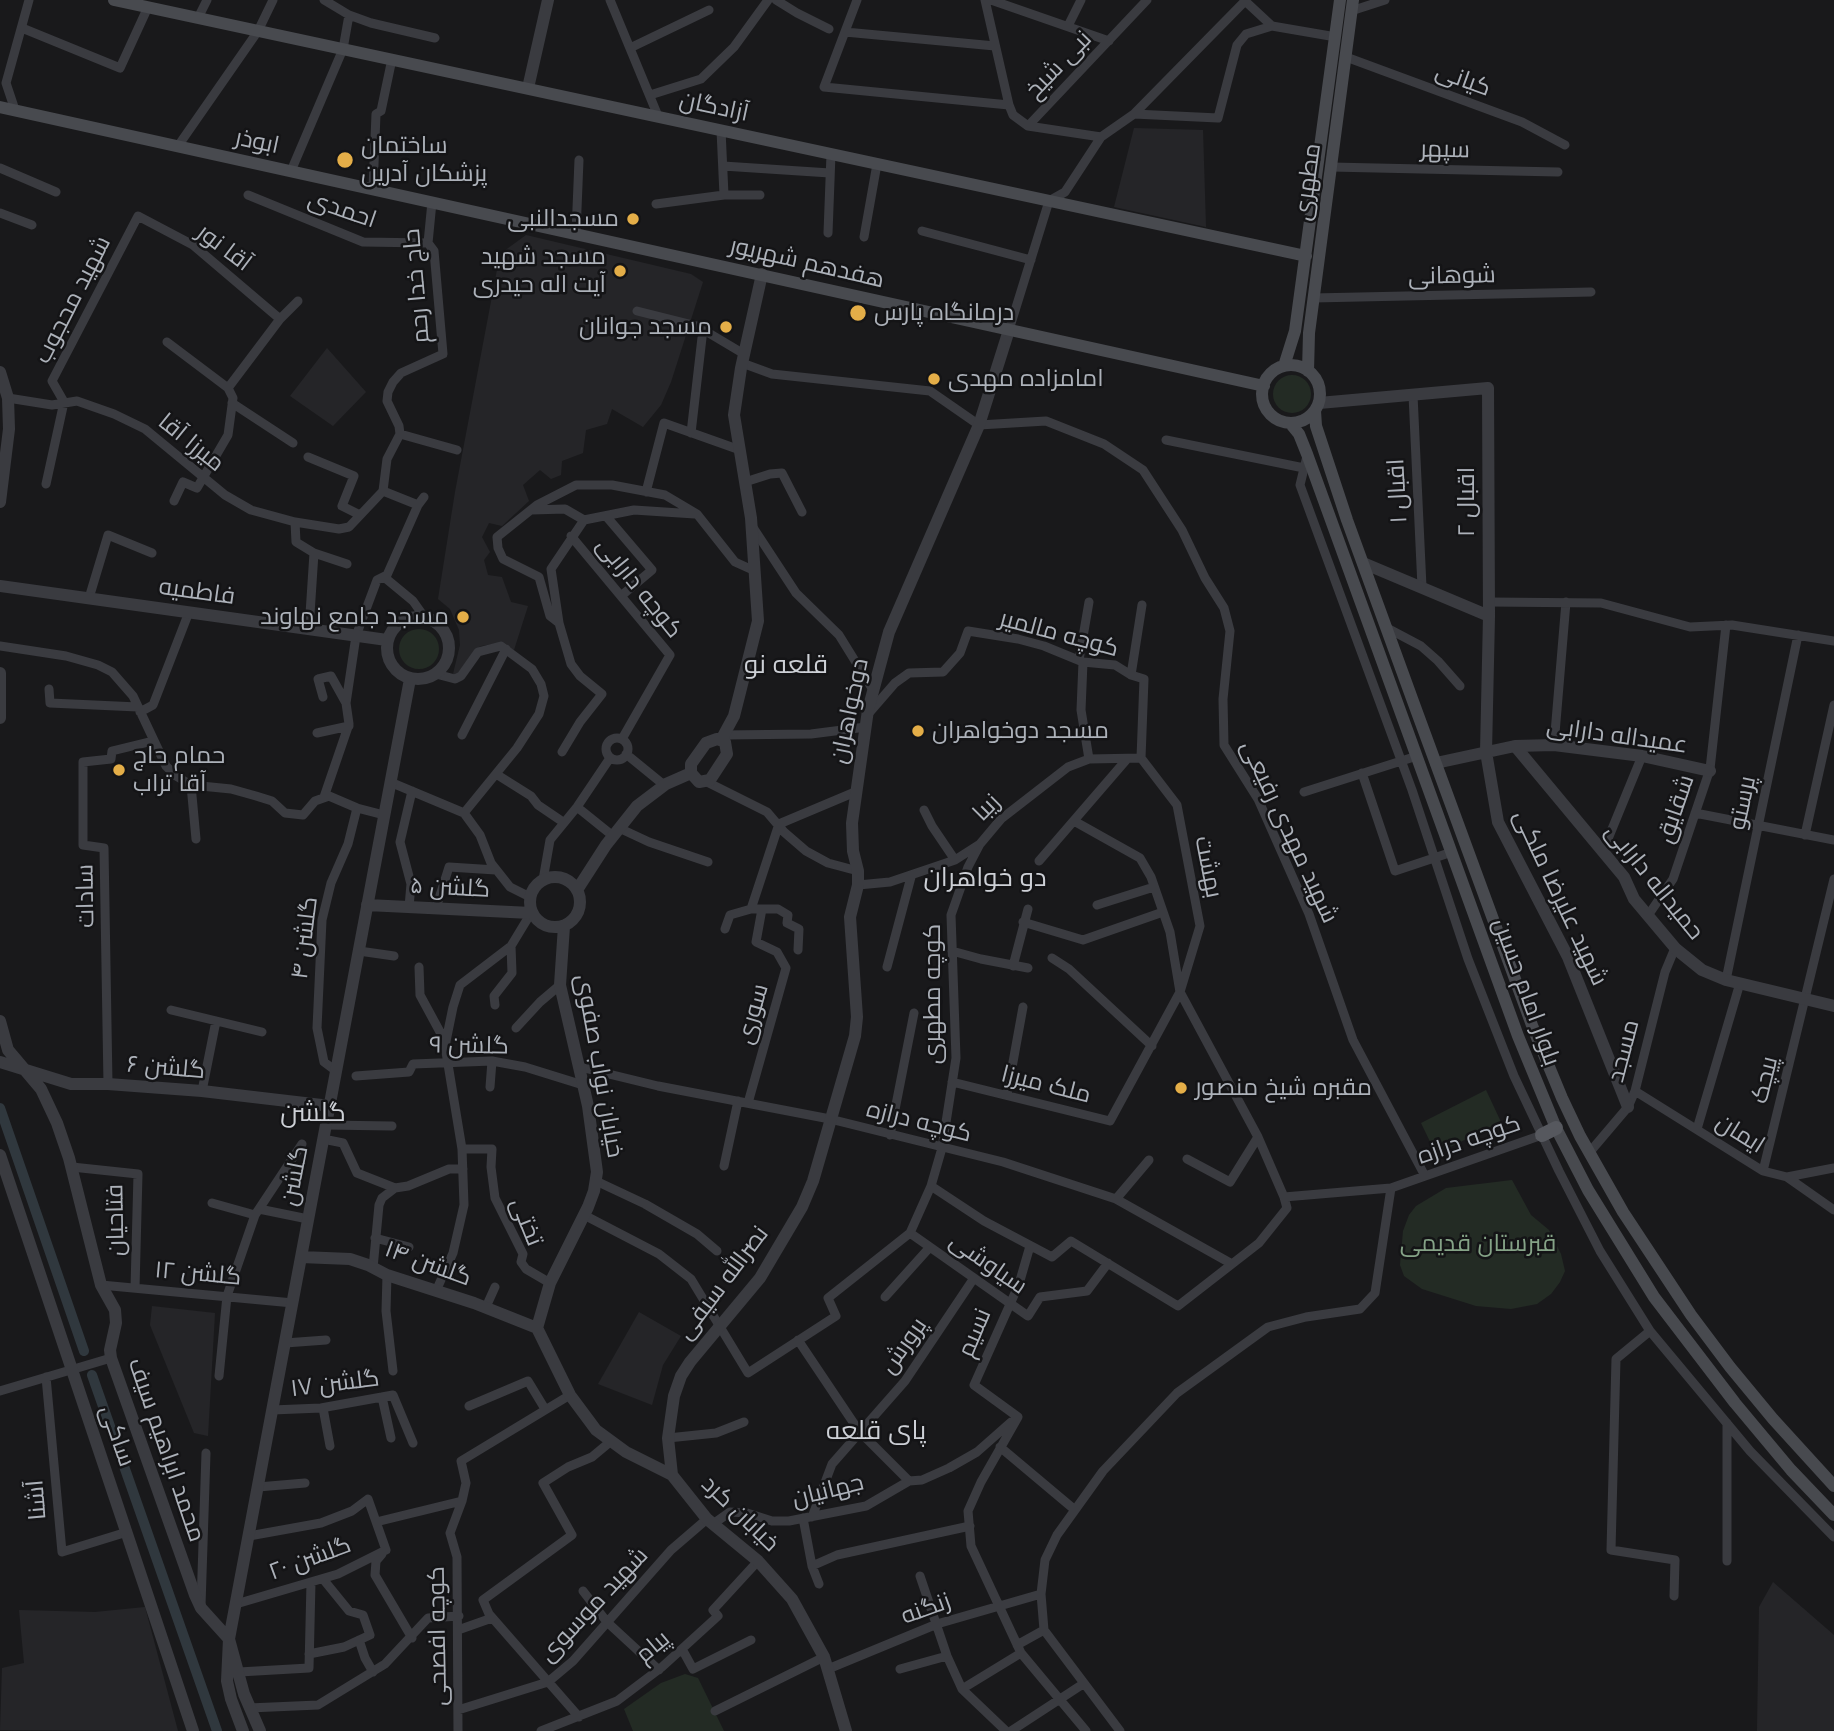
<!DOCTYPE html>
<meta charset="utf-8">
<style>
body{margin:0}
canvas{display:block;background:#19191b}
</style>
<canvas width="1834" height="1731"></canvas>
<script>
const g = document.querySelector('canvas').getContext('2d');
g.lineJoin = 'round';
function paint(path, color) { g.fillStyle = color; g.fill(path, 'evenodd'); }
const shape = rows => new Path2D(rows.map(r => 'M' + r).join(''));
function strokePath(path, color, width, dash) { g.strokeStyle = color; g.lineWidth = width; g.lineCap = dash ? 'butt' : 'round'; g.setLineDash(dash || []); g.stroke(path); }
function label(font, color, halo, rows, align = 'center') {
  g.font = font + ' "PT Sans",Cairo,sans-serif'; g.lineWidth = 5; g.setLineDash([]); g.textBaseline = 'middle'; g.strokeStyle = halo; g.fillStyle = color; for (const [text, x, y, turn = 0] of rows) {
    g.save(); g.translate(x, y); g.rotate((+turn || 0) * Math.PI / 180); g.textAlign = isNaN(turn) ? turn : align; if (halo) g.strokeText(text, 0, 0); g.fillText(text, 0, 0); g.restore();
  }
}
const built = shape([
 [1134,128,1203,130,1206,227,1114,207],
 [526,235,691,274,703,282,671,382,661,405,643,427,612,409,607,424,586,430,583,453,562,461,561,475,551,479,540,470,523,485,529,501,502,526,489,523,482,537,490,552,484,560,488,575,502,577,511,602,528,606,514,650,500,643,481,646,475,650,457,675,453,674,460,645,459,630,450,609,438,599,455,492,500,254],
 [327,348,366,392,333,426,290,396],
 [152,1306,215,1313,208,1436,194,1433,150,1325],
 [639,1312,681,1336,663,1365,652,1405,598,1384],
 [1773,1582,1834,1635,1834,1731,1757,1731,1759,1607],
 [145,1607,178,1731,0,1730,2,1668,24,1663,19,1610,95,1612]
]);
const green = shape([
 '1273 394a19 19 0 1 1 38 0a19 19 0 1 1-38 0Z',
 '399 649a20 20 0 1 1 40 0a20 20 0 1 1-40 0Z',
 [1486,1090,1501,1122,1436,1154,1421,1123],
 [1512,1180,1531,1215,1549,1230,1561,1254,1565,1271,1560,1282,1551,1294,1537,1304,1511,1309,1476,1306,1422,1289,1404,1276,1400,1265,1403,1231,1409,1215,1416,1206,1446,1188],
 [685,1674,698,1678,724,1731,633,1731,624,1709,661,1683]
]);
const canal = shape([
 [0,1108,84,1351],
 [92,1375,217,1731]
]);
const minor = shape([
 [610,0,658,116],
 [776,0,797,13,829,29],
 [857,0,824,87,1009,105],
 [985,0,1009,105,1013,115,1028,126,1101,137],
 [991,0,1109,41],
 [1244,0,1272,26,1336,37],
 [1351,11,1385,0],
 [349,15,371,23,435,38],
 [198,18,207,0],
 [1068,26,1081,0],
 [22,28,120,68,148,7],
 [845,32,995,46],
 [630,48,709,10],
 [1346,57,1522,122,1565,145],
 [650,95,701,79,734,47,768,0],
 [15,110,6,83,29,0],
 [1134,114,1245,1],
 [1028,126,1147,0],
 [721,130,724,195],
 [178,146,258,31,273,0],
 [723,166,830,173],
 [1331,167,1558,172],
 [0,168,56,192],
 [291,171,343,49,349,15,324,0],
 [373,189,376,114,381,111,392,59],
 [248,195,363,242,428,243],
 [656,204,724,195,760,195],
 [0,213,32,225],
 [922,231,1031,260],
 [576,233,579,160],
 [828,233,831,154],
 [864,237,877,164],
 [1313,298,1591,292],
 [637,311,697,326,744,354],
 [1009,330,1049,201,1065,192,1101,137,1134,114,1218,118,1237,45,1246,34,1272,26],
 [167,342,228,388,233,398,228,435,197,488,183,482,174,501],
 [742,363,772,374,930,391,979,425,1046,421,1104,444,1143,470,1182,530,1205,578,1224,608,1230,631,1223,699,1224,745,1258,799,1309,914,1353,1040,1425,1176],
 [228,388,280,319,298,301],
 [1413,395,1422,587],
 [8,398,52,405,77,401,114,414,145,429,225,495,251,510,295,522,339,529,349,527,383,491,387,459,400,434,399,426,387,401,388,392,393,382,401,373,443,354,434,251,428,243,432,202],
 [232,403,293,443],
 [691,433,703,329],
 [400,434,457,450],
 [1166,440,1304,468],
 [1307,456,1300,485,1412,790,1468,959,1514,1076,1559,1171,1600,1251,1650,1331,1750,1451,1834,1537],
 [308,457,354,476,342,506,360,515],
 [745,482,770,474,782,473,802,512],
 [46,484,64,402,52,381,138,216,193,245,280,319],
 [383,491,418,505],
 [646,492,664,423,740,450],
 [531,510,565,509,584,520],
 [606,516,652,570,621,596],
 [295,522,296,542,314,553,347,564],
 [752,526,796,593,839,635,873,690],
 [571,536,670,655,622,739],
 [384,577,413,601,425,618],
 [89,598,108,535,152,553],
 [1489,602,1601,603,1690,627,1732,625,1834,641],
 [559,623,550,616,539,577,503,559,498,548,497,537,537,505,576,485,612,485,665,495,697,514,735,562,755,571],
 [1387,628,1421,646,1438,661,1460,686],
 [309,629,314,553],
 [0,646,66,656,98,665,112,672,133,696,166,766,176,776,191,785,231,789,256,796,272,801,285,813,303,815,315,801,329,796,357,808,384,815],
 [1079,660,1089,602],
 [1083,662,1081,710,1089,759],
 [436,674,455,679,461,676,478,652,501,646,532,669,541,684,544,696,539,714,517,748,464,813],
 [1131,675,1142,605],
 [49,689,50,703,138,707],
 [323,697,318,679,331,676,346,703],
 [140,712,153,705,189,612],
 [869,713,895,683,909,673,943,672,960,653,968,631,1018,639,1044,646,1083,662,1115,665,1131,675,1144,679,1141,758],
 [317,733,349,726],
 [462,735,506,649],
 [724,735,811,734,866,727],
 '606 749a11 11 0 1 1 22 0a11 11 0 1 1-22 0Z',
 [1554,745,1566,602],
 [562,752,580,722,602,694,580,676,571,664,559,623,551,569,584,520,634,510,695,514],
 [626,754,664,785],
 [1362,773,1395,871,1452,852],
 [496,774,531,796,538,805,563,822],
 [390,782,464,813,480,835,491,863,510,887,530,897],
 [707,782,767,812,784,832,806,851,828,863,858,871],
 [191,785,196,839],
 [1304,792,1417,756],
 [324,797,349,724,346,703,356,636,377,580,387,575,418,505,424,497],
 [577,807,613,836],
 [924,810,932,826,955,860],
 [1695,813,1834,840],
 [619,828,649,842,708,862],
 [1805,835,1834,705],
 [1603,851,1642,756],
 [1039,861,1127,759],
 [543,880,550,840,577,807,610,758],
 [858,885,890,882,955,860,980,844,1001,819,1068,767,1089,759,1141,758],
 [1097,905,1154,887],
 [409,907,411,884,400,842,412,791],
 [436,908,449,867,496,870],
 [751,909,779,824,855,792],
 [1649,914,1673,879,1710,769,1726,625],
 [1023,922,1083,940,1163,912],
 [725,929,730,915,751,909,778,909,788,915,787,923,799,929,798,950],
 [359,951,394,956],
 [952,951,981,959,1028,968],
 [1052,958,1069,969,1152,1046],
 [1013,966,1028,909],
 [419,967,420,995,446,1043],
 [887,967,911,877],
 [1726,980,1798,635],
 [495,1005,494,996,512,973,511,946],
 [171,1010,262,1032],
 [516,1028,540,1002,560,985],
 [580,1067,658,1086,830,1119,1003,1162,1116,1199,1232,1264],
 [336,1071,324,1062,317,1028,322,920,331,883,348,844,357,808],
 [356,1076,409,1072,413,1064,492,1061,525,1067,583,1085],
 [952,1082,1110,1121,1180,992,1200,926,1177,805,1141,758],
 [108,1084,104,848,83,845,83,762,111,759,112,751,153,741],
 [490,1087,492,1061],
 [202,1091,216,1021],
 [1635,1091,1763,1171,1787,1177,1834,1168],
 [1007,1095,1023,1007],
 [748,1103,786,968,777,952,756,942,762,909],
 [326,1125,392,1126],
 [1697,1129,1740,983],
 [890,1135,914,1013],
 [323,1139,343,1143,357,1173,395,1188,408,1186,449,1169,463,1169],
 [462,1149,492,1149,491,1167,495,1198,523,1254,521,1262,526,1269,550,1283],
 [1589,1153,1628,1107,1635,1091,1665,972,1675,948],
 [1187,1159,1230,1182,1258,1137],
 [724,1166,738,1101],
 [72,1167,138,1174,135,1288],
 [1763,1171,1834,879],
 [1787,1177,1834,1210],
 [596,1181,645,1204,697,1234,717,1251],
 [931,1186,984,1221,1052,1257,1071,1241,1178,1306,1259,1243,1287,1208,1284,1197,1258,1137,1180,992,1170,932,1151,877,1140,858,1074,821],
 [1284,1197,1391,1188,1542,1135],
 [1116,1199,1149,1160],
 [212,1203,255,1215],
 [259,1209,308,1219],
 [584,1215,659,1254,691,1279,748,1373,836,1316,828,1298,910,1233,931,1186,942,1148,956,1058,951,915,968,867,980,844],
 [910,1233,1028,1316,1040,1297,1087,1291,1108,1263],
 [375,1238,409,1247],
 [373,1268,379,1205,382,1198,395,1188],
 [387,1275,386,1311,393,1371],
 [101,1285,293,1303],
 [436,1291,453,1253,464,1205,462,1149,445,1046,453,1007,460,985,511,946,531,913],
 [885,1297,930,1247],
 [486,1307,495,1287],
 [1650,1331,1616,1359,1611,1550,1675,1560,1674,1596],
 [798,1340,859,1431,909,1481],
 [285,1343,326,1340],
 [219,1376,227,1296,255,1215,302,1144],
 [46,1377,62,1552,127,1532],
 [0,1391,111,1358],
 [382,1397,391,1438],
 [469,1406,528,1381,545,1409],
 [323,1408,330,1446],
 [272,1410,321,1408,393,1395,413,1443],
 [1018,1417,981,1482,968,1511,971,1546,1021,1653,1086,1731],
 [1018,1417,974,1385,1019,1284,1030,1246],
 [1727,1423,1727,1561],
 [668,1438,716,1433,744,1422],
 [1000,1447,1075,1510],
 [258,1487,305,1483],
 [812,1517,832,1464,905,1381,974,1278],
 [803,1518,812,1566,819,1584],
 [376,1522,462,1501],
 [713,1524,730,1512,747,1513,772,1521,789,1521,866,1506,909,1481,922,1480,949,1468,977,1452,1011,1422],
 [382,1554,376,1561,375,1575,412,1638],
 [812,1566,837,1555,970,1526],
 [920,1576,947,1656,962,1689,1006,1731],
 [583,1591,607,1622,659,1670],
 [236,1604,338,1574,386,1550,368,1499,352,1511,321,1523,249,1536],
 [201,1605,206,1453],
 [458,1630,492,1618],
 [359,1640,365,1658,373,1672],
 [1017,1645,1044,1630],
 [682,1649,693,1669,751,1640],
 [309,1654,344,1647,370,1635,363,1615,349,1611,323,1579],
 [828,1669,937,1624,1041,1594],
 [900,1669,947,1656],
 [239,1672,309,1668,311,1582],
 [962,1689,1021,1653],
 [249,1708,318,1705,385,1664,428,1618,459,1616],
 [458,1710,548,1682,573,1661,671,1550,707,1519],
 [715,1711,824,1657],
 [579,1717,489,1614,483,1600,572,1535,543,1483,568,1467,592,1457,610,1442],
 [458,1731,457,1557,450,1533,462,1501,466,1483,461,1461,570,1395],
 [541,1731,617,1701,662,1667,718,1616,713,1610,758,1561],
 [1011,1731,1083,1684],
 [1120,1731,1044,1630,1041,1594,1045,1560,1057,1535,1103,1471,1177,1393,1268,1327,1306,1317,1360,1309,1375,1293,1391,1188]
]);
const tertiary = shape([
 [528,88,548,0],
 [0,372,8,398,9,429,0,502],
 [1319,403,1488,388,1489,616,1486,752,1498,822,1568,957,1628,1107],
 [1363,563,1489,616],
 [0,586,387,640],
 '387 648a31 31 0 1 1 62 0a31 31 0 1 1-62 0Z',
 [0,673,0,718],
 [717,739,725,742,727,754,710,780,699,782,691,773,691,764,706,743,717,739],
 [721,740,734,716,758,621,751,518,734,415,741,368,762,274],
 [1515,746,1624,877,1634,899,1676,949,1702,970,1726,980,1834,1006],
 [1436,763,1515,746,1554,745,1642,756,1710,771],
 '530 902a25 25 0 1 1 50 0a25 25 0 1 1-50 0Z',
 [577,890,606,845,637,806,666,784,691,773],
 [367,905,531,913],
 [0,1021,8,1050,41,1089,57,1123,69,1158,101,1285,115,1310,116,1323,110,1350,111,1358,195,1595,201,1608,229,1639,244,1694,260,1731],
 [0,1062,71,1084,108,1084,202,1091,330,1106],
 [0,1155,193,1731],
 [301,1257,350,1259,368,1265,387,1275,474,1303,537,1328],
 [537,1328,570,1395,596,1430,626,1452,672,1475,707,1519,758,1561,792,1599,824,1657,846,1731],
 [537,1328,550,1283,588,1207,594,1191,597,1172,588,1106,560,985,564,926],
 [672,1475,668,1438,674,1396,681,1376,690,1362,760,1278,802,1207,813,1181,855,1036,857,1017,850,917,858,885,858,871,853,851,852,823,868,710,889,632,979,425,1009,330],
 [243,1731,231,1699,227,1681,229,1639,410,679]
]);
const secondary = shape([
 [114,0,1306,256],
 [0,107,1264,386],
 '1262 394a29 29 0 1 1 58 0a29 29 0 1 1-58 0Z',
 [1284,366,1295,331,1340,0],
 [1308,371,1309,333,1353,0],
 [1315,411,1316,426,1347,520,1414,704,1533,1028,1562,1098,1580,1136,1623,1212,1691,1315,1730,1367,1773,1419,1834,1486],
 [1290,423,1299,434,1307,454,1518,1036,1556,1128,1588,1190,1654,1297,1735,1403,1791,1470,1834,1515]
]);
const primary = shape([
 [1542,1135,1556,1128]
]);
const markers = [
 [345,160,9,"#e4ae48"],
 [633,219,7,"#e4ae48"],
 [620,271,7,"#e4ae48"],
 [858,313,9,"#e4ae48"],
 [726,327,7,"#e4ae48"],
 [934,379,7,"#e4ae48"],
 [463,617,7,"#e4ae48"],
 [918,731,7,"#e4ae48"],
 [119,770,7,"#e4ae48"],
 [1181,1088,7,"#e4ae48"]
];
const streetNames = [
 ["نبی شیخ",1059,65,-46],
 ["کیانی",1463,80,20],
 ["آزادگان",714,107,12],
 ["ابوذر",257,142,12],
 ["سپهر",1445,150,1],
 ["مطهری",1308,182,-82],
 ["احمدی",342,210,19],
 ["آقا نور",224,248,37],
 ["هفدهم شهریور",807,263,13],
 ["شوهانی",1452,276,-1],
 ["حاج خدا رحم",417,286,-95],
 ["شهید محجوب",73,300,-63],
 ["میرزا آقا",191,443,39],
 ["اقبال ۱",1398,491,-93],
 ["اقبال ۲",1467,502,-90],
 ["کوچه دارابی",639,588,51],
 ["فاطمیه",197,592,8],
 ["کوچه مالمیر",1059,634,15],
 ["دوخواهران",850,711,-78],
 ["عمیداله دارابی",1617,736,8],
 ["پرستو",1743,803,-78],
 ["زیبا",987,808,-45],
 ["شقایق",1676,809,-71],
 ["شهید مهدی رفیعی",1289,832,65],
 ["بهشت",1208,867,79],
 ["حمیداله دارابی",1654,882,51],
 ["گلشن ۵",450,888,3],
 ["سادات",86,896,-91],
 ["شهید علیرضا ملکی",1560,898,65],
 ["گلشن ۴",305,938,-83],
 ["بلوار امام حسین",1526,992,70],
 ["کوچه مطهری",933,994,-90],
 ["سوری",753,1014,-74],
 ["گلشن ۹",469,1046,1],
 ["مسجد",1624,1051,-75],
 ["خیابان نواب صفوی",599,1066,80],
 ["گلشن ۶",166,1068,5],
 ["پیچک",1765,1080,-76],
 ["ملک میرزا",1046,1085,14],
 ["کوچه درازه",919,1122,14],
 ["ایمان",1740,1134,32],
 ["کوچه درازه",1469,1140,-19],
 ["گلشن",295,1176,-79],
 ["فتاحیان",116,1220,-91],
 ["تختی",526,1222,68],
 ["گلشن ۱۴",428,1264,20],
 ["سیاوشی",988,1264,35],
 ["گلشن ۱۲",198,1274,5],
 ["نصرالله سیفی",723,1283,-53],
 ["نسیم",975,1333,-67],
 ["پرورش",904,1346,-55],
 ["گلشن ۱۷",335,1384,-7],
 ["ساکی",117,1436,71],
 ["محمد ابراهیم سیف",166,1450,71],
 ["جهانیان",828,1491,-14],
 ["آشنا",37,1500,-95],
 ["خیابان کرد",740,1514,44],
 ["گلشن ۲۰",310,1559,-20],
 ["شهید موسوی",594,1605,-47],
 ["زنگنه",926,1609,-20],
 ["کوچه افصحی",438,1636,-91],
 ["پیام",653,1647,-40]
];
const poiNames = [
 ["ساختمان",361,146],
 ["پزشکان آدرین",361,174],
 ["مسجدالنبی",619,219,"right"],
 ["مسجد شهید",606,257,"right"],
 ["آیت اله حیدری",606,285,"right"],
 ["درمانگاه پارس",874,313],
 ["مسجد جوانان",712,327,"right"],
 ["امامزاده مهدی",948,379],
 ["مسجد جامع نهاوند",449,617,"right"],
 ["مسجد دوخواهران",932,731],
 ["حمام حاج",133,756],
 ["آقا تراب",133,784],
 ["مقبره شیخ منصور",1195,1088]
];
const parkNames = [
 ["قبرستان قدیمی",1478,1244]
];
const neighbourhoodNames = [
 ["قلعه نو",786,666],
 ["دو خواهران",985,879],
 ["گلشن",313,1114],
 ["پای قلعه",876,1432]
];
paint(built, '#252528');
paint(green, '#232b24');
strokePath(canal, '#30383e', 10);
strokePath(minor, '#3a3b40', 9);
strokePath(tertiary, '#3a3b40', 12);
strokePath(secondary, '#484a4f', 12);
strokePath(primary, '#56585e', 14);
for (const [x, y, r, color] of markers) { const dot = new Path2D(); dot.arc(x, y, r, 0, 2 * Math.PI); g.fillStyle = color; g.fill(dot); strokePath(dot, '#141416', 2.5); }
label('24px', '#acb1b9', '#141416', streetNames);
label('24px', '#acb1b9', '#141416', poiNames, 'left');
label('24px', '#85a387', '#141416', parkNames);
label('26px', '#cdd0d6', '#141416', neighbourhoodNames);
</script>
